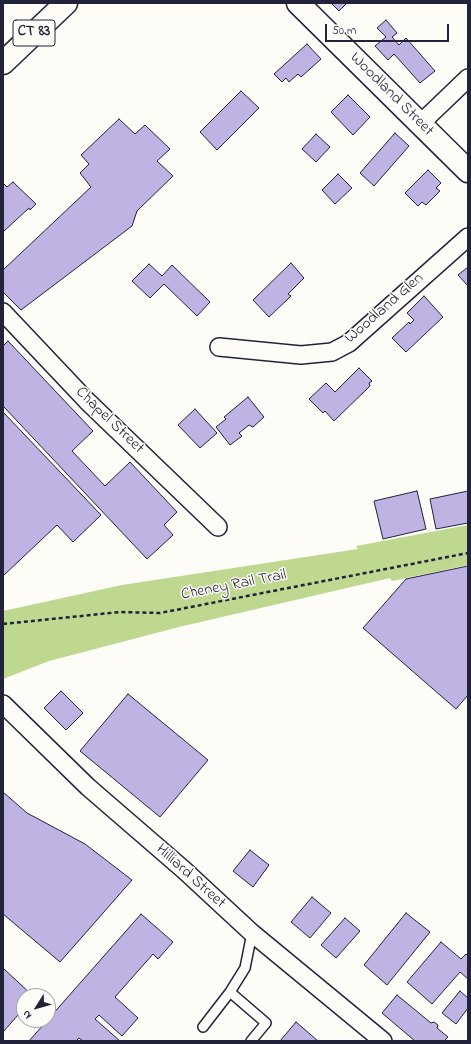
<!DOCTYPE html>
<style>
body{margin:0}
#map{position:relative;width:471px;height:1044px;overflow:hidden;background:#fdfcf7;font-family:"Indie Flower",sans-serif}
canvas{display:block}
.frame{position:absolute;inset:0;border:4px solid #22223b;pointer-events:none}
.north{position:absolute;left:16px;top:988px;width:40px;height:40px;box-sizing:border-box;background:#fdfcf7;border:1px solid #a5a5ac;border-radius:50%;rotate:233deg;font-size:11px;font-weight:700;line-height:16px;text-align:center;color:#22223b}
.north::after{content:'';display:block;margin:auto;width:14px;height:18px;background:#22223b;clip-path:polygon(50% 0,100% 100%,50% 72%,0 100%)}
.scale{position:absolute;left:325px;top:24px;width:124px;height:18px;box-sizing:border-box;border:2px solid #22223b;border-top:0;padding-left:5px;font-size:12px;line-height:14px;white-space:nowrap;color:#22223b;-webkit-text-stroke:3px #fdfcf7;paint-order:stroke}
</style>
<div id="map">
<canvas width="471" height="1044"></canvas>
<div class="frame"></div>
<div class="north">N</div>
<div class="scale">50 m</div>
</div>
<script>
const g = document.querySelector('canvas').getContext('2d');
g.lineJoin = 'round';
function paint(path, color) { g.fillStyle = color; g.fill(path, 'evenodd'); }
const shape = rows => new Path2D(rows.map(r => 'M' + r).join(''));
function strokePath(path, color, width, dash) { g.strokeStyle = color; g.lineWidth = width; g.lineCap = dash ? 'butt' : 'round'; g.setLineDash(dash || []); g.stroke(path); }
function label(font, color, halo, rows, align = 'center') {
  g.font = font + ' "Indie Flower",sans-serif'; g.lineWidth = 3; g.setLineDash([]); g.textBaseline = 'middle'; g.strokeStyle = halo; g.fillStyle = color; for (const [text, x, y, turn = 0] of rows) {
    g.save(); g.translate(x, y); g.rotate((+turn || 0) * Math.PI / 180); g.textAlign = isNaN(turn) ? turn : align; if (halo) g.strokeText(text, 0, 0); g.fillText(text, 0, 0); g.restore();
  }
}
const green = shape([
 [468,525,468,565,392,581,390,578,179,627,49,661,3,679,3,611,122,585,358,549,356,546]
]);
const building = shape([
 [331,3,347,3,339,11,331,3],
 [386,20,397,33,392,37,399,45,406,38,435,71,420,83,394,54,388,60,375,46,386,37,377,28,386,20],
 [307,44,321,59,301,77,298,74,289,82,286,78,282,82,274,74,307,44],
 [241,91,259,108,217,150,200,132,241,91],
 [348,95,370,117,353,135,331,112,348,95],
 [119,119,135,134,145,125,170,149,157,161,173,176,137,211,132,226,21,310,3,292,3,270,91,187,80,173,89,164,81,155,119,119],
 [395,133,409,146,374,186,360,173,395,133],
 [316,134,330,147,316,162,302,149,316,134],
 [428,170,441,183,436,188,440,191,426,205,422,202,418,206,405,193,428,170],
 [338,174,352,188,335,204,322,190,338,174],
 [13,182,36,204,30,210,29,208,3,232,3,183,7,187,13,182],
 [291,263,304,278,288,294,291,296,269,317,253,300,291,263],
 [149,264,162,276,172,265,210,302,197,316,164,284,150,298,132,281,149,264],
 [468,267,468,286,458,275,468,267],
 [424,296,443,317,406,352,392,338,409,322,410,324,414,320,407,313,424,296],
 [8,341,93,431,72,451,105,486,130,462,177,512,164,525,173,535,147,559,3,406,3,346,8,341],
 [359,368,372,381,369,383,370,386,334,421,325,411,323,413,309,399,326,383,335,392,359,368],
 [248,397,264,417,253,427,249,425,239,433,242,436,230,445,216,427,226,419,224,417,248,397],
 [195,409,217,433,200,448,178,425,195,409],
 [3,412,101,515,73,542,57,525,3,576,3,412],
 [417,491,426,529,383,539,374,501,417,491],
 [468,491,468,523,436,529,430,499,468,491],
 [468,566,468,695,456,709,363,628,406,579,468,566],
 [61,691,83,713,66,730,44,708,61,691],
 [128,694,208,760,160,817,80,751,128,694],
 [3,792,27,813,85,844,132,880,60,962,3,914,3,792],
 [250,850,269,865,253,887,233,871,250,850],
 [312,897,331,913,310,938,291,922,312,897],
 [406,913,430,932,387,985,364,965,406,913],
 [141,914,173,942,158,959,153,954,115,997,138,1018,122,1036,99,1015,95,1019,120,1041,83,1041,79,1038,76,1041,29,1041,141,914],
 [345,918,360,931,336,958,321,945,345,918],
 [441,942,461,959,466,954,468,956,468,979,460,972,432,1004,407,982,441,942],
 [3,968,33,996,24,996,24,1015,21,1018,18,1015,3,1032,3,968],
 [460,991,468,998,468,1008,456,1024,442,1013,460,991],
 [397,995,431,1023,434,1022,438,1025,437,1028,448,1037,444,1041,415,1041,382,1013,397,995],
 [296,1022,318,1041,280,1041,296,1022]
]);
const path = shape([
 [3,624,120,612,160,613,468,553]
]);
const lane = shape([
 [230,992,266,1023,251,1041],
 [203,1027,230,992,245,968,252,933]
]);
const street = shape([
 [420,124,468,78],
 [3,312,87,401,218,527],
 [219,347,301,355,332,352,349,343,468,237],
 [3,704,88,787,184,870,252,933,383,1041]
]);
const secondary = shape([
 [298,3,468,171]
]);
const primary = shape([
 [3,63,66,3]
]);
const shields = [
 [34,33,42]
];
const shieldNames = [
 ["CT 83",34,33]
];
const streetNames = [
 ["Woodland Street",391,95,45],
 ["Woodland Glen",385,309,-41],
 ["Chapel Street",109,421,44],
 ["Cheney Rail Trail",234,586,-11],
 ["Hilliard Street",190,877,42]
];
paint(green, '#bed88f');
paint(building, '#bfb3e4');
strokePath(building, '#22223b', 1);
strokePath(lane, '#22223b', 12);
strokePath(street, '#22223b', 20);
strokePath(secondary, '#22223b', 25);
strokePath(primary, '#22223b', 25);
strokePath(path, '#22223b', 2.5, [4, 3]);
strokePath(lane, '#fdfcf7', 9);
strokePath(street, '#fdfcf7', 17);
strokePath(secondary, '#fdfcf7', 22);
strokePath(primary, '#fdfcf7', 22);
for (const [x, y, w] of shields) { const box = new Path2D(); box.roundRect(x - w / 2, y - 13, w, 26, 3); g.fillStyle = '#fdfcf7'; g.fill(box); strokePath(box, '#22223b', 1); }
label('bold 15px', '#22223b', null, shieldNames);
label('16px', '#22223b', '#fdfcf7', streetNames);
</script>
